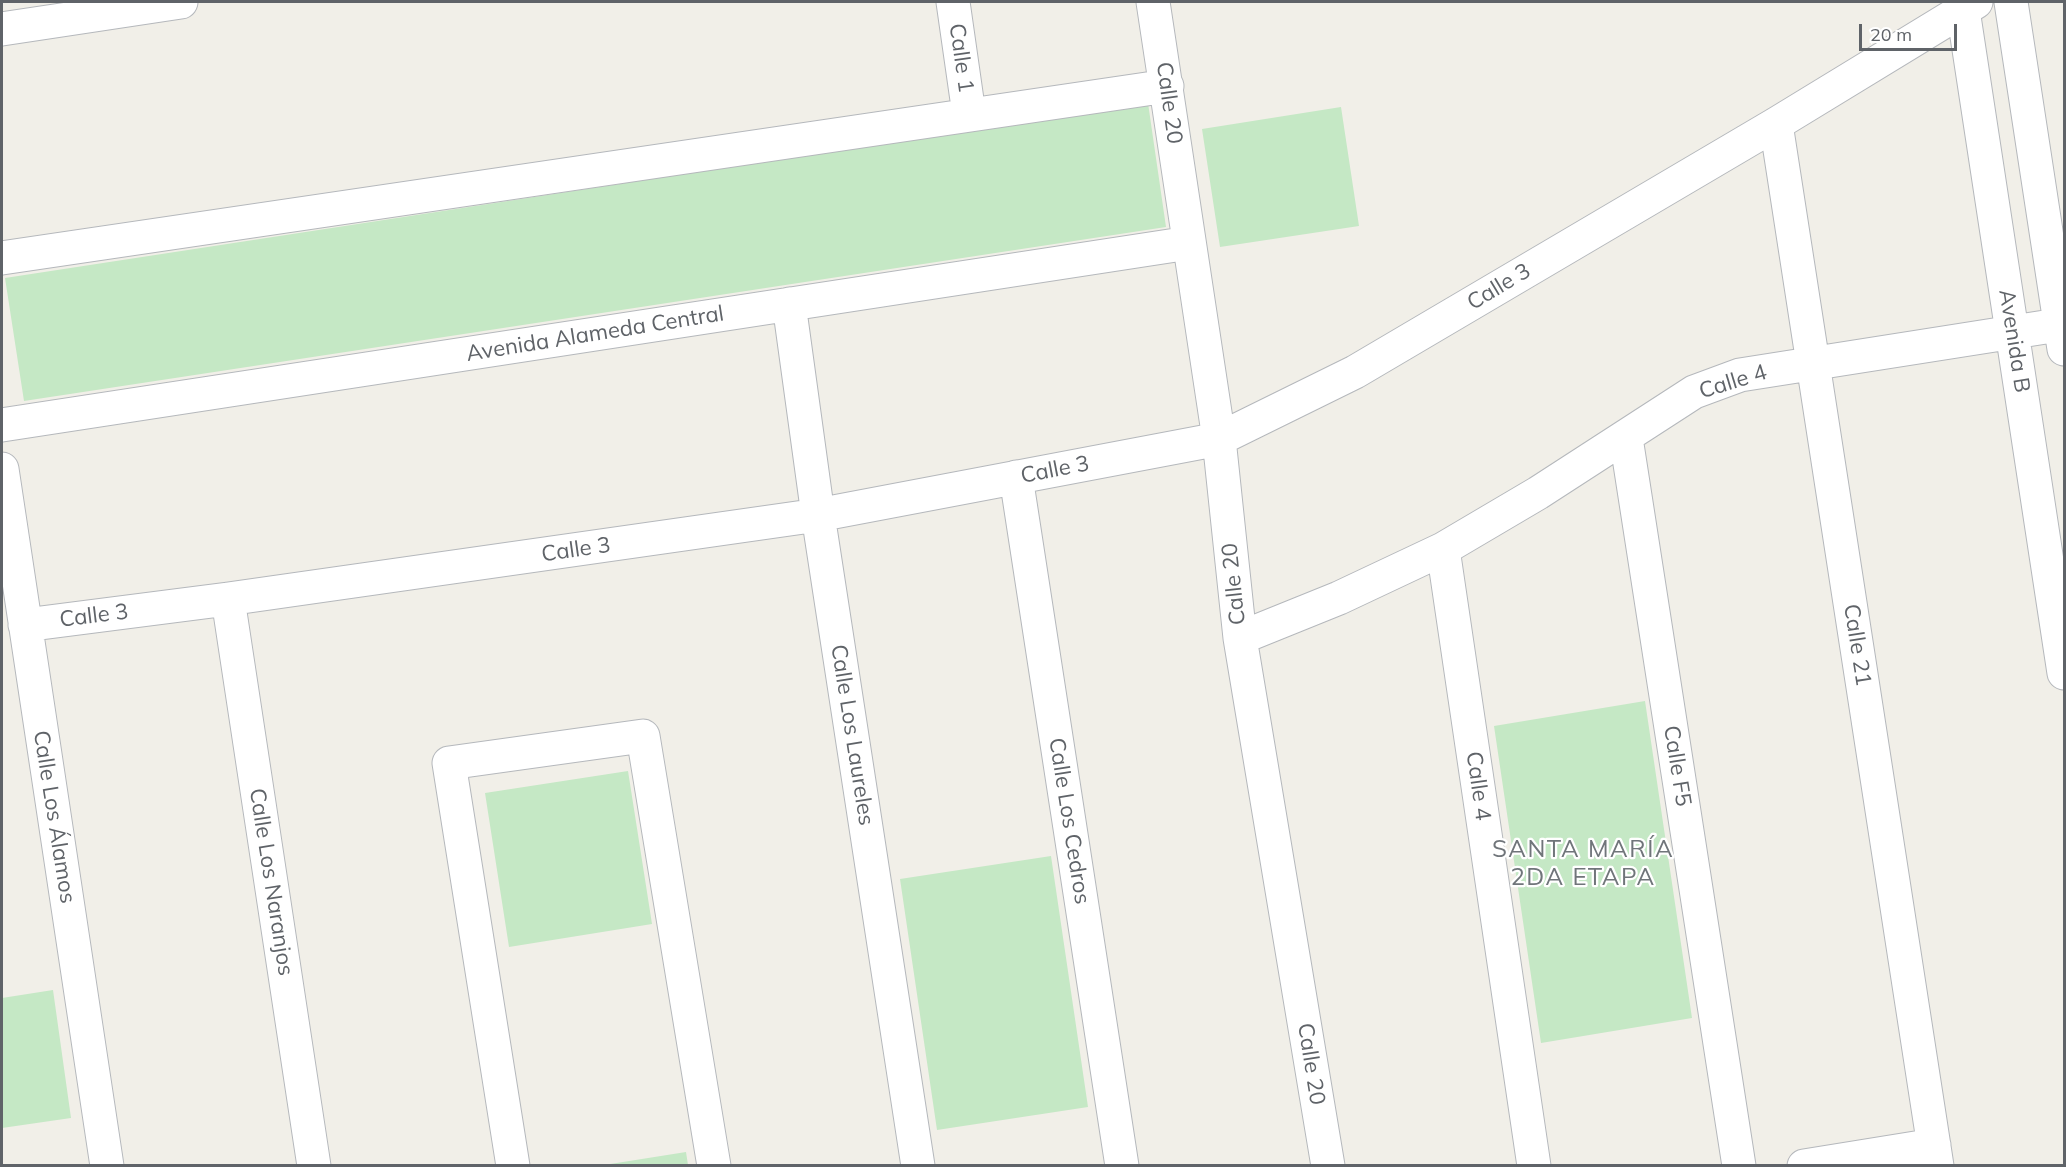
<!DOCTYPE html>
<meta charset="utf-8">
<style>
body{margin:0}
#map{position:relative;width:2066px;height:1167px;overflow:hidden;background:#f1efe8;font-family:Mulish,sans-serif}
canvas{display:block}
.frame{position:absolute;inset:0;border:3px solid #5f6368;pointer-events:none}
.scale{position:absolute;left:1859px;top:24px;width:98px;height:27px;box-sizing:border-box;border:3px solid #5f6368;border-top:0;padding-left:8px;font-size:18px;line-height:21px;white-space:nowrap;color:#5f6368;-webkit-text-stroke:4px #fff;paint-order:stroke}
</style>
<div id="map">
<canvas width="2066" height="1167"></canvas>
<div class="frame"></div>
<div class="scale">20 m</div>
</div>
<script>
const g = document.querySelector('canvas').getContext('2d');
g.lineJoin = 'round';
function paint(path, color) { g.fillStyle = color; g.fill(path, 'evenodd'); }
const shape = rows => new Path2D(rows.map(r => 'M' + r).join(''));
function strokePath(path, color, width, dash) { g.strokeStyle = color; g.lineWidth = width; g.lineCap = dash ? 'butt' : 'round'; g.setLineDash(dash || []); g.stroke(path); }
function label(font, color, halo, rows, align = 'center') {
  g.font = font + ' Mulish,sans-serif'; g.lineWidth = 4.5; g.setLineDash([]); g.textBaseline = 'middle'; g.strokeStyle = halo; g.fillStyle = color; for (const [text, x, y, turn = 0] of rows) {
    g.save(); g.translate(x, y); g.rotate((+turn || 0) * Math.PI / 180); g.textAlign = isNaN(turn) ? turn : align; if (halo) g.strokeText(text, 0, 0); g.fillText(text, 0, 0); g.restore();
  }
}
const green = shape([
 [1148,103,1166,227,24,401,5,278],
 [1341,107,1359,226,1220,247,1202,129],
 [1645,701,1692,1018,1541,1043,1494,726],
 [628,771,652,924,509,947,485,793],
 [1051,856,1088,1107,937,1130,900,879],
 [53,990,71,1118,2,1128,2,998],
 [686,1152,688,1165,604,1165]
]);
const minor = shape([
 [953,2,969,114],
 [1153,2,1219,439,1240,638,1328,1166],
 [2011,2,2064,349],
 [1963,10,2064,673],
 [2,29,181,2],
 [1776,124,1937,1166],
 [2,258,1167,86],
 [789,304,818,515,918,1166],
 [2,425,1189,243],
 [1626,438,1739,1166],
 [2,469,107,1166],
 [1016,477,1122,1166],
 [1443,549,1534,1166],
 [228,599,314,1166],
 [25,625,228,599,818,515,1219,439,1355,372,1776,124,1976,2],
 [1240,638,1339,598,1443,549,1538,493,1694,392,1740,375,2064,324],
 [513,1166,449,763,643,736,714,1166],
 [1804,1166,1934,1145]
]);
const streetNames = [
 ["Calle 1",961,58,82],
 ["Calle 20",1169,103,82],
 ["Calle 3",1499,287,-31],
 ["Avenida Alameda Central",595,334,-9],
 ["Avenida B",2014,341,81],
 ["Calle 4",1733,382,-17],
 ["Calle 3",1055,470,-11],
 ["Calle 3",576,550,-8],
 ["Calle 20",1234,584,-96],
 ["Calle 3",94,616,-7],
 ["Calle 21",1857,645,81],
 ["Calle Los Laureles",852,735,81],
 ["Calle F5",1677,766,81],
 ["Calle 4",1478,786,82],
 ["Calle Los Álamos",54,817,81],
 ["Calle Los Cedros",1069,821,81],
 ["Calle Los Naranjos",271,882,81],
 ["Calle 20",1311,1064,81]
];
const neighbourhoodNames = [
 ["SANTA MARÍA",1583,850],
 ["2DA ETAPA",1583,878]
];
paint(green, '#c5e8c5');
strokePath(minor, '#b5b8bc', 35);
strokePath(minor, '#fff', 33);
label('22px', '#5f6368', '#fff', streetNames);
g.letterSpacing = '1.5px';
label('24px', '#70757a', '#fff', neighbourhoodNames);
g.letterSpacing = '0px';
</script>
